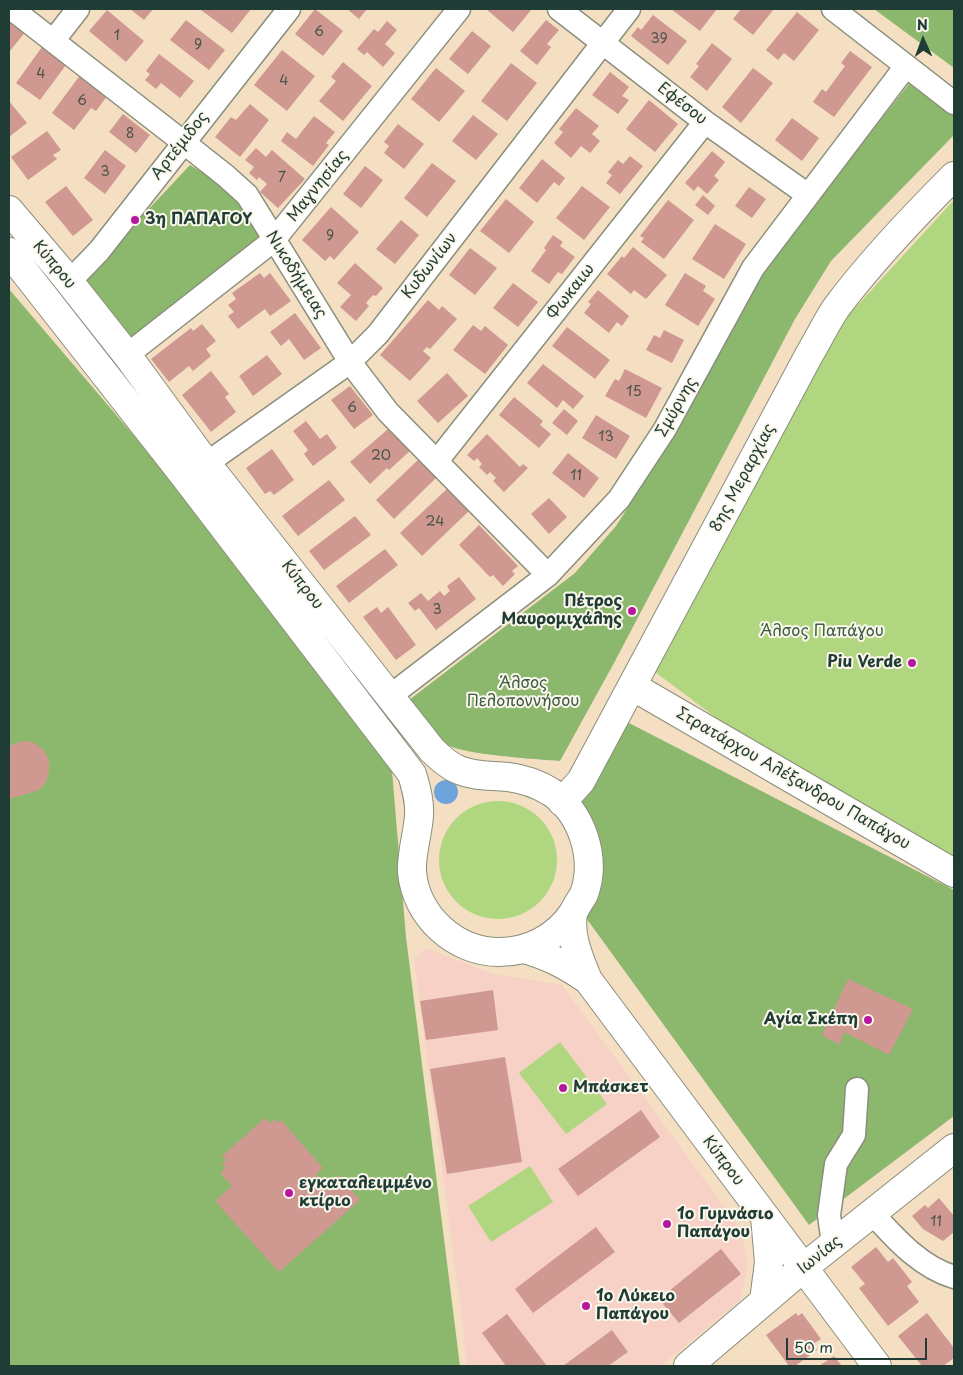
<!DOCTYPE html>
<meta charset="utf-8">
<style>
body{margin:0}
#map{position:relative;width:963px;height:1375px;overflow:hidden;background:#f4dfc3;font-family:"Playpen Sans",sans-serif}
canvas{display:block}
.frame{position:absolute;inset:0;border:10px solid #1f3d34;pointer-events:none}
.north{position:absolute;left:898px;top:15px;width:50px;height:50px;-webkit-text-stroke:4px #fbf7ec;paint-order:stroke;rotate:358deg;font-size:14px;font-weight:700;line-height:20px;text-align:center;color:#1f3d34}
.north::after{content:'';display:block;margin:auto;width:18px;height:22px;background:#1f3d34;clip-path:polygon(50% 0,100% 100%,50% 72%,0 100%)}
.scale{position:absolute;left:786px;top:1338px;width:141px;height:22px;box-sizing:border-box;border:2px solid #1f3d34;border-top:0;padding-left:6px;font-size:15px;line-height:18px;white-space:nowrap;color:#1f3d34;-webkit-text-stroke:4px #fbf7ec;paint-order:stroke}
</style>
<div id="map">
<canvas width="963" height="1375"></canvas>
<div class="frame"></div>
<div class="north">N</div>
<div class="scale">50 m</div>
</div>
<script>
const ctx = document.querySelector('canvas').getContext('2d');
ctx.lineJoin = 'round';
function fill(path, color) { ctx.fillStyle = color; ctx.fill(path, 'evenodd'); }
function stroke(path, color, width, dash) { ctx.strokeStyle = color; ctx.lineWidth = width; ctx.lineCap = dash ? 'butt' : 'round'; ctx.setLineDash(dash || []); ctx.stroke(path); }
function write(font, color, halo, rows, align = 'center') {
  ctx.font = font + ' "Playpen Sans",sans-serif'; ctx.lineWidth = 4; ctx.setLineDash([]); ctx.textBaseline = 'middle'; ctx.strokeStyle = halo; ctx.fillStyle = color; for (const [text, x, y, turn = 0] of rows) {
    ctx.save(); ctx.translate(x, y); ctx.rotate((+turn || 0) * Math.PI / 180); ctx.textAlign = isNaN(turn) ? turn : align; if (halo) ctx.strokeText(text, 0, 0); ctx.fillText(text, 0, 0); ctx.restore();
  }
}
const built = new Path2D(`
 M426 948 493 974 562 985 741 1230 748 1266 740 1300 661 1366H467L461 1310 414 960Z`);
const green = new Path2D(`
 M954 200V860L782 767 651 669 833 332Z
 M439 860a59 59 0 1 1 118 0a59 59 0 1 1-118 0Z
 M560 1042 607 1104 566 1134 519 1073Z
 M530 1166 553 1202 491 1242 468 1206Z`);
const forest = new Path2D(`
 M874 9H954V68Z
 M912 80 954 113V135L831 261 795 319 614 663 560 761C537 759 462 755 446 744 430 733 420 716 409 700L575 573 616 526 677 430 762 276 813 205Z
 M190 165 237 194 268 237 129 342 82 280Z
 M9 289 209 524 391 759 406 937 460 1366H9Z
 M629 723 954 890V1116L809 1225 581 911 593 861 581 799Z`);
const water = new Path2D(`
 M434 792a12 12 0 1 1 24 0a12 12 0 1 1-24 0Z`);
const building = new Path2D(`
 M130 9H153L144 20Z
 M202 9H251L232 33 201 10Z
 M315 9 343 31 323 56 295 34Z
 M347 9H367L359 19Z
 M486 9H532L513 32Z
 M671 9H717L700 31Z
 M741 9H774L753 35 733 19Z
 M107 10 144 41 126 62 89 31Z
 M797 12 819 30 794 61 784 53 778 60 766 50Z
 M9 15 27 30 9 52Z
 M653 15 687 41 668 65 631 36 638 27 641 30Z
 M186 20 225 50 209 70 170 40Z
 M546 20 559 30 547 44 551 47 537 65 520 51Z
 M387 21 397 30 385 44 395 53 383 67 367 52 364 55 357 49 374 29 378 32Z
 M472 31 491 46 468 74 449 59Z
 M712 43 732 59 707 91 690 77 699 66 696 64Z
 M42 47 66 65 40 100 16 83Z
 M282 50 315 76 287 111 254 85Z
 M850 51 872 67 834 117 813 102 822 89 826 92 845 66 841 63Z
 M159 54 194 81 180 98 161 83 156 89 145 80 150 74 146 71Z
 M343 62 372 86 343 121 319 101 336 81 331 77Z
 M511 63 537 83 507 121 481 101Z
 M436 68 465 91 439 122 411 99Z
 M753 68 773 83 741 123 722 107Z
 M610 72 629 87 622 96 629 100 618 114 592 95Z
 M81 74 108 95 96 111 91 108 74 130 52 113Z
 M649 100 678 124 655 152 626 129Z
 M9 101 27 123 9 137Z
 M250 104 269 120 240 157 215 137 231 117 236 120Z
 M576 108 599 126 592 134 600 141 590 153 581 146 571 158 554 143 563 132 559 129Z
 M123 114 150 135 136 153 109 132Z
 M473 115 498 134 476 160 452 141Z
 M314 116 335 132 326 143 329 145 313 166 281 141 287 132 296 139Z
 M792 118 819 138 802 161 775 140Z
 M398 124 424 144 404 169 384 153 389 146 384 142Z
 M47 131 61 150 53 155 57 159 28 180 11 157Z
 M256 148 266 157 272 150 305 179 278 208 260 192 267 184 259 177 257 180 249 173 254 167 245 160Z
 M105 150 126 166 105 194 84 178Z
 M712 151 725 162 714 176 719 180 707 194 698 186 694 191 685 183Z
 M630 156 643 166 620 194 606 183 612 175 608 172 618 160 623 164Z
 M542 159 565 178 559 186 554 182 537 203 519 188Z
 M432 163 456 181 427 217 404 198Z
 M365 166 383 180 361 208 343 194Z
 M66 186 93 220 73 236 45 202Z
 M582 186 610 207 584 240 556 218Z
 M749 187 766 199 752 218 735 206Z
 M703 195 715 206 708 215 695 205Z
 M506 199 534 222 509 253 480 231Z
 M668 200 694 220 664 259 641 242 644 238 640 236Z
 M331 207 359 232 334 260 330 256 325 261 302 240Z
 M401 220 419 235 395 264 376 249Z
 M715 224 746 244 724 279 692 259Z
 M553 235 563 242 560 246 575 257 562 274 558 272 549 284 531 271 546 250 544 248Z
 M633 247 667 275 646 299 634 290 631 294 607 274 622 256 624 258Z
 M470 248 497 268 475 295 449 275Z
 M355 263 383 288 376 296 373 295 366 303 369 306 356 321 340 307 351 295 337 283Z
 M260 273 264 278 270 273 291 301 270 316 265 309 238 329 228 316 234 312 228 305 236 299 232 293Z
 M685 273 706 286 703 291 715 299 698 326 665 305Z
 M513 283 538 302 518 327 493 308Z
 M598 290 629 316 622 326 617 322 609 333 584 313 591 304 588 302Z
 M428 300 439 310 442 306 457 319 430 349 427 347 423 351 431 358 410 381 380 355Z
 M295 313 321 348 304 360 289 339 281 346 270 332Z
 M202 324 216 341 206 349 211 356 193 371 189 366 169 382 151 359 191 328 193 331Z
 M473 325 481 331 485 326 508 345 485 374 453 350Z
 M567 327 610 360 595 379 552 346Z
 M664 330 684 340 672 363 646 350 654 335 660 338Z
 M267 355 282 374 253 396 239 376Z
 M543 364 584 396 573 409 563 400 557 408 527 383Z
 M625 369 662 388 646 418 605 396 615 379 619 381Z
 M211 371 229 394 225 397 236 412 211 432 182 395Z
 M447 373 468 396 438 423 417 401Z
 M350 386 373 415 354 429 331 400Z
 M514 397 543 421 540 425 551 434 539 448 499 415Z
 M564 409 578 421 567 435 552 423Z
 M596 415 630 436 616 459 582 438Z
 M306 421 320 439 327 434 337 448 313 466 304 454 308 450 293 431Z
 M388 429 393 435 396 433 411 450 389 470 387 468 370 484 350 462Z
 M487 434 520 467 523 464 528 468 504 492 493 481 496 478 490 472 487 475 479 467 482 464 477 458 474 461 467 455Z
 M272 449 294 480 274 495 270 491 265 494 246 468Z
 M568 453 599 478 584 498 552 473Z
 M419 459 437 477 394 519 376 500Z
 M329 480 345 500 298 536 282 516Z
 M448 488 469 511 422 556 400 533Z
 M549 498 567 517 549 534 531 514Z
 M355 516 371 535 324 570 309 551Z
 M479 525 518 566 512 571 515 574 503 586 493 575 490 577 459 545Z
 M385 549 398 565 349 603 336 586Z
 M459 577 476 599 436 630 419 608 415 611 408 603 421 593 428 601 440 591 444 596 450 591 447 586Z
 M377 607 381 613 388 607 416 645 396 660 363 617Z
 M23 741 33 742 44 750 49 760V772L46 782 39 790 9 799V746Z
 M848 979 913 1009 889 1055 844 1032 840 1045 822 1035Z
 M493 990 498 1030 426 1040 420 1001Z
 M505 1057 522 1162 447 1174 430 1069Z
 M641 1110 660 1137 578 1196 558 1169Z
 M265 1118 269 1123 274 1119 277 1123 281 1120 323 1168 316 1174 326 1185 338 1175 360 1200 279 1272 215 1201 232 1186 220 1173 226 1168 222 1164 226 1160 222 1156Z
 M939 1198 954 1216V1232L943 1241 923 1229 912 1216 925 1205 928 1208Z
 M596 1227 615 1252 533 1313 515 1289Z
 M876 1247 888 1262 893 1258 912 1282 907 1286 919 1302 888 1326 859 1288 865 1284 851 1267Z
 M721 1249 741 1274 679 1323 659 1299Z
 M796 1313 798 1316 802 1313 821 1339 813 1344 817 1350 795 1366H789L766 1335Z
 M927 1313 954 1348V1358L943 1366H922L898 1336Z
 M507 1314 547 1366H506L482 1333Z
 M612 1330 628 1352 608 1366H563Z
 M834 1356 842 1366H819Z`);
const street = new Path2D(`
 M12 9 183 142 226 176 247 195 350 362 388 412 548 575
 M559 9 705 122 808 195
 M833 9 954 103
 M53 41 78 9
 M69 282 99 251 289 9
 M127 355 274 240 459 9
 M437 461 705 122
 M193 473 350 362 378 334 629 9
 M390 696 548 575 619 499 665 429 753 268 906 66
 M872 1213C895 1238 920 1267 954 1277
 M833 1244 829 1215 836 1164 854 1135 857 1089`);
const secondary = new Path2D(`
 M9 210 60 270 127 355 206 463 432 750C440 758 449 766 459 770 476 777 491 775 508 777 524 779 538 784 551 792 582 813 597 858 584 894 581 900 575 907 573 914 569 936 580 960 588 980L877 1366
 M9 252 186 478 412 774C416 788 420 801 419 815 418 834 411 853 412 872 416 916 455 952 499 952 529 952 556 938 573 913
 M632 686 954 873
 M562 802 581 781 809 355C818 340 826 323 836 308 871 261 913 217 954 176
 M524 949C549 956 566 965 588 980
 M764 1301 769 1262 765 1217
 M688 1366 803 1268 954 1148`);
const markers = [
 [135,220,5,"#b5179e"],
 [632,611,5,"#b5179e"],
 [912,663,5,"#b5179e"],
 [868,1020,5,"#b5179e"],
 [563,1088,5,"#b5179e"],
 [289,1193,5,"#b5179e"],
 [667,1224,5,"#b5179e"],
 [586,1306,5,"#b5179e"]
];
const numberNames = [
 ["6",319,32],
 ["1",117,36],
 ["39",659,39],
 ["9",198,45],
 ["4",41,74],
 ["4",284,81],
 ["6",82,101],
 ["8",130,134],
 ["3",105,172],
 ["7",282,178],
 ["9",330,236],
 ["15",634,392],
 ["6",352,408],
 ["13",606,437],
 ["20",381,456],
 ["11",576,476],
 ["24",435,522],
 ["3",437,610],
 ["11",936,1222]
];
const streetNames = [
 ["Εφέσου",682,104,38],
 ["Αρτέμιδος",180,146,-52],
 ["Μαγνησίας",318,186,-51],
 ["Κύπρου",54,265,50],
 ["Κυδωνίων",430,266,-52],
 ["Νικοδήμειας",296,275,58],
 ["Φωκαιω",571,292,-52],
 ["Σμύρνης",677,407,-60],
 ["8ης Μεραρχίας",743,478,-62],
 ["Κύπρου",302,585,52],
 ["Στρατάρχου Αλέξανδρου Παπάγου",793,779,30],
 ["Κύπρου",723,1161,53],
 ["Ιωνίας",820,1255,-39]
];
const poiNames = [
 ["3η ΠΑΠΑΓΟΥ",145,220],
 ["Πέτρος",622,602,"right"],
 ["Μαυρομιχάλης",622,620,"right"],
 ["Piu Verde",902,663,"right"],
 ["Αγία Σκέπη",858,1020,"right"],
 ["Μπάσκετ",573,1088],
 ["εγκαταλειμμένο",299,1184],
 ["κτίριο",299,1202],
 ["1ο Γυμνάσιο",677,1215],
 ["Παπάγου",677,1233],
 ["1ο Λύκειο",596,1297],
 ["Παπάγου",596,1315]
];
const parkNames = [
 ["Άλσος Παπάγου",822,632],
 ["Άλσος",523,684],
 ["Πελοποννήσου",523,702]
];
fill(built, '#f7d1c6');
fill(green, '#b0d780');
fill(forest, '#8cb86e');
fill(water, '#6ea4dc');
fill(building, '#cf9891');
stroke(street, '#8a8e7c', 25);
stroke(secondary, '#8a8e7c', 30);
stroke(street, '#fff', 22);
stroke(secondary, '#fff', 28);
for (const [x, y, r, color] of markers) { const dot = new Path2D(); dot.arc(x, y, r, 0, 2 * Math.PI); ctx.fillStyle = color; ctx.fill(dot); stroke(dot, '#fbf7ec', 2); }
write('14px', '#4b544b', null, numberNames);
write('16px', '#1f3d34', '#fbf7ec', streetNames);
write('bold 16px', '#1f3d34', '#fbf7ec', poiNames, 'left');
write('16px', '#3c5c43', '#fbf7ec', parkNames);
</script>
